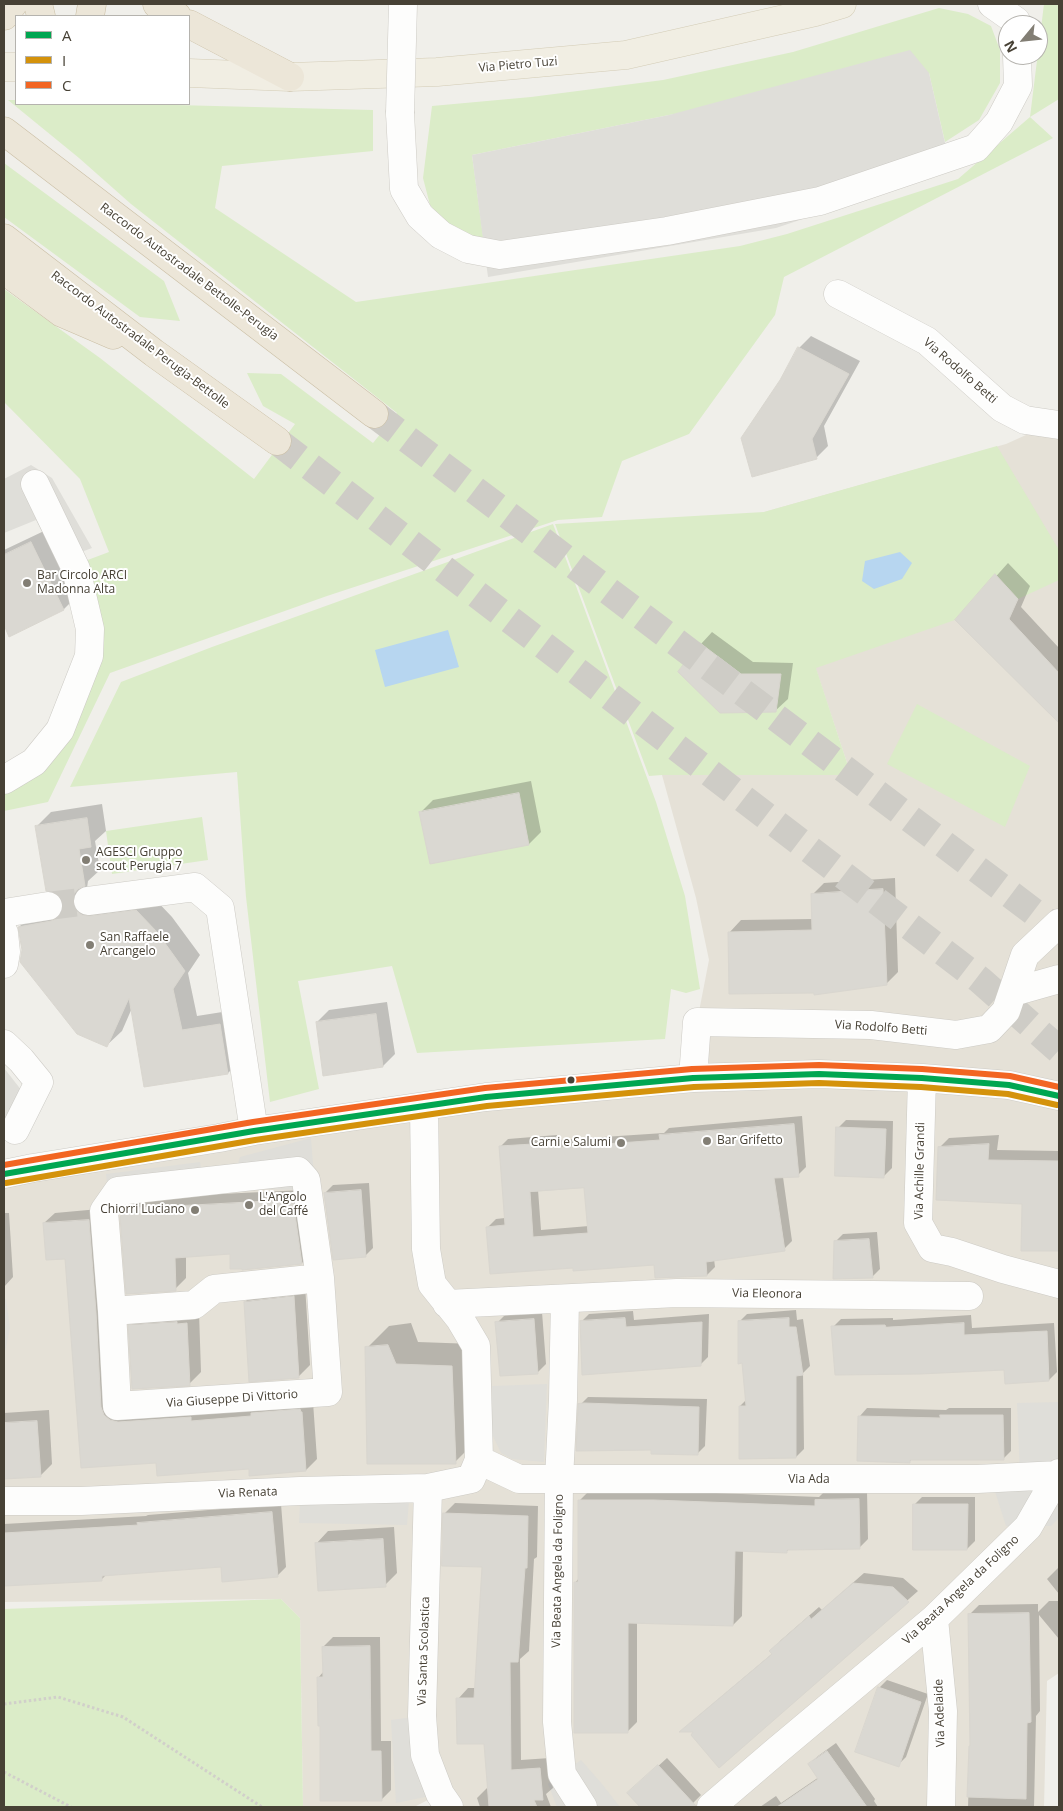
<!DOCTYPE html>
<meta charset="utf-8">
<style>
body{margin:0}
#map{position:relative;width:1063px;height:1811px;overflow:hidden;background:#f0efea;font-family:"Open Sans",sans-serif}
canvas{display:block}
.frame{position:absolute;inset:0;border:5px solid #474135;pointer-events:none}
.legend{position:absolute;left:15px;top:15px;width:175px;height:90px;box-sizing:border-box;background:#fff;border:1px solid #b5b3ae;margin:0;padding:6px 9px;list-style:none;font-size:15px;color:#474135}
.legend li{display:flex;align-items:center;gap:10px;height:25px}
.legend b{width:25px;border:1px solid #b5b3ae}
.north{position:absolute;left:998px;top:15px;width:50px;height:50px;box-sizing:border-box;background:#fff;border:1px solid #b5b3ae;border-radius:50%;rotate:242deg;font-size:14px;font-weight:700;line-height:20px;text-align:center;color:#474135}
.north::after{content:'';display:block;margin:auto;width:18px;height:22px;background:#827e74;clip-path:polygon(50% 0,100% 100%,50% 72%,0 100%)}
</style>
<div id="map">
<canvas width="1063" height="1811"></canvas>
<div class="frame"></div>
<ul class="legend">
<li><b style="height:6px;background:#00a651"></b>A</li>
<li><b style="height:6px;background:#d4920b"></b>I</li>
<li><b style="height:6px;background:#f26522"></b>C</li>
</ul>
<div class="north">N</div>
</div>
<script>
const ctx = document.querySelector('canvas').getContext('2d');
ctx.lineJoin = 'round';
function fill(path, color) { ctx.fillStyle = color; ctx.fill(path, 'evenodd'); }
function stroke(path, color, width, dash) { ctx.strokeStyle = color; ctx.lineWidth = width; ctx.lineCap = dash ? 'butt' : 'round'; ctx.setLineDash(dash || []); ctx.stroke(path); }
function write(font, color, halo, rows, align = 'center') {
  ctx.font = font + ' "Open Sans",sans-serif'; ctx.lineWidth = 4; ctx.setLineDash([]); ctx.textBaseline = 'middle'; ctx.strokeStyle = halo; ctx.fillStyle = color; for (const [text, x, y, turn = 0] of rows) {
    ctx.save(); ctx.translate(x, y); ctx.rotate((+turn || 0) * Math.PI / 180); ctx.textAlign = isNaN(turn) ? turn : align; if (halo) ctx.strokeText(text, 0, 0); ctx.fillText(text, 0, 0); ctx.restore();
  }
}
const residential = new Path2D(`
 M1025 420 1059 425V1673L1047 1681 1044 1807H449L440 1794 414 1807H303L300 1618 281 1599 4 1602V1171L692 1078 697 1022 709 960 696 898 662 775H851L764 512 1006 444 1026 435Z`);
const green = new Path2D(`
 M1044 4H1059V99L1030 117 1053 138 784 277 775 315 689 434 622 461 602 517 558 520 327 596 110 673 48 802 4 811V792L68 734 85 561 109 552 80 479 4 402V289L100 358 254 479 295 424 263 406 247 373 281 374 373 443 397 413 131 204 79 158 8 100H16V104H136L373 110V151L222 166 215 208 356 302 740 246 787 234 958 179 1030 117Z
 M939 8 968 14 991 26 1000 50V83L979 120 945 142 929 73 669 115 472 155 484 243 452 231 430 205 423 178 432 106 531 97 663 80 793 52Z
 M4 163 164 281 180 321 140 317 4 217Z
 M997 446 1059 550V580L1018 599 995 574 955 620 816 668 851 775H662L649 776 555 524 764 512Z
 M553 524 656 802 685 896 700 989 686 993 671 989 665 1039 417 1053 392 966 298 981 319 1089 270 1102 246 897 237 772 70 787 121 682 212 647Z
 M917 704 1030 766 1005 827 887 764Z
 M202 817 208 860 112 874 106 831Z
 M281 1599 300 1618 303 1807H4V1609Z`);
const parking = new Path2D(`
 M910 50 929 73 951 169 776 228 488 277 472 155 669 115Z
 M31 465 52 478 92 548 57 561 36 520 4 533V479Z
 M4 1068 22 1091 4 1124Z
 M311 1138 315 1190 238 1189 235 1174 240 1157Z
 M200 1162 204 1189 109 1201 106 1174Z
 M4 1299H6L10 1328 4 1357Z
 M547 1384 544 1462 512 1459 501 1453 492 1434V1386Z
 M1059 1402V1518L1051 1526H1006L991 1479 1020 1477 1017 1403Z
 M409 1501 407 1525 299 1523 300 1503Z
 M422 1716 440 1794 396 1803 391 1720Z
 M581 1760 602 1784 620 1807H557L548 1784Z`);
const water = new Path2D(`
 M900 552 912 563 902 579 874 589 862 581 865 561Z
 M448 630 459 667 385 687 375 650Z`);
const shadow = new Path2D(`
 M811 336 860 361 824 426 828 446 816 458 781 381 799 348Z
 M44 531 76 597 64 609 10 635 4 622V550Z
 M1008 563 1030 586 1021 607 1059 648V708L1052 714 957 620Z
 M712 632 753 662 793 663 788 699 775 711 701 644Z
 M531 781 541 832 529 844 421 812 433 800Z
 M102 804 106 831 95 841 100 870 88 881 87 888 152 896 172 917 200 955 188 973 197 1016 235 1010 243 1058 228 1073 132 1008 122 1031 106 1046 23 950 19 927 34 912 64 907 65 903 36 827 51 812Z
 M895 878 898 972 886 984 729 933 741 920 813 919 812 895 824 883Z
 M387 1002 395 1054 383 1066 324 1074 317 1022 329 1010Z
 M802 1116 806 1167 798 1175 783 1177 792 1241 784 1249 714 1259 715 1267 707 1275 656 1263 574 1266 488 1227 496 1219 505 1218 500 1147 508 1139 557 1135 558 1140 664 1133 669 1128ZM586 1186 589 1226 541 1230 538 1190Z
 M846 1120 893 1121 892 1168 884 1176 838 1128Z
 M999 1135 997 1150 1059 1151V1250H1023V1203L939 1148 949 1138Z
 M369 1183 373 1248 365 1256 325 1193 333 1185Z
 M304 1190 313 1252 302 1263 232 1253 186 1256V1278L175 1289 126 1210 137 1198Z
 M99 1209 112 1396 313 1402 317 1459 306 1470 157 1462 83 1467 66 1258 44 1223 55 1213Z
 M4 1213H9L13 1277 4 1287Z
 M877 1232 880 1269 872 1277 835 1242 843 1234Z
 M305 1285 310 1365 298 1377 245 1302 257 1290Z
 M796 1310 797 1320 803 1319 810 1366 803 1373 804 1449 796 1457 740 1406 746 1400 739 1322 747 1314Z
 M633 1311 634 1320 709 1314 708 1357 700 1365 581 1322 589 1314Z
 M199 1312 201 1372 189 1384 130 1326 142 1314Z
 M542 1312 546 1364 538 1372 497 1323 505 1315Z
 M971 1315 972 1328 1054 1323 1057 1372 1049 1380 833 1327 841 1319 893 1318V1320Z
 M411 1323 418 1342 474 1344 477 1440 455 1462 367 1348 389 1326Z
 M588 1397 707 1399 705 1446 697 1454 653 1448 580 1405Z
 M867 1408 946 1410 949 1408H1011V1451L1003 1459H912L909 1462 860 1416Z
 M49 1410 52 1464 40 1476 4 1478V1413Z
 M664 1491 819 1497 825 1491H867L868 1539 859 1548 789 1549 786 1552 743 1550 742 1616 733 1625 637 1622V1722L628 1731 575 1583 579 1578V1501L588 1492Z
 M922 1497H975V1541L967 1549 914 1505Z
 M455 1503 538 1506 537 1557 534 1559 529 1651 520 1659 521 1760 550 1758 553 1788 546 1794 551 1807H480L477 1798 488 1787 485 1742 458 1699 468 1688H476L484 1566 444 1514Z
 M281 1504 286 1567 277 1576 222 1566 106 1575 102 1579 4 1585V1524L146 1516 148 1515Z
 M394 1527 397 1573 385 1585 316 1544 328 1531Z
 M1059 1567V1594L1047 1579Z
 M864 1573 903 1578 918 1591 719 1766 690 1723 773 1653 780 1641 819 1607 822 1610Z
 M1049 1601H1059V1639L1039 1615 1040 1711 1036 1716 1034 1807H968L970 1746 972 1744 969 1615 979 1605 1038 1604V1612Z
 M333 1637H380L381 1741H391V1790L381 1800 321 1724 318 1678 324 1671 323 1647Z
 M887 1680 928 1694 906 1757 898 1765 879 1688Z
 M836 1743 875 1799 874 1801 878 1807H760L776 1796 781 1803 819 1777 810 1764 818 1756Z
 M667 1758 701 1795 689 1807H642L629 1793Z`);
const building = new Path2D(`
 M798 347 849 374 812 439 817 459 752 477 741 438 780 380Z
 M31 542 64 610 9 637 4 625V555Z
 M995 574 1018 599 1009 619 1059 673V723L955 620Z
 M700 643 741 674H781L776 712 720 713 678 672Z
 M519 793 529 845 430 864 419 812Z
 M87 818 91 847 79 849 85 886 78 889 73 895V904L75 910 82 915 90 916 136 910 157 932 185 971 173 989 182 1030 220 1024 228 1074 144 1087 129 998 107 1047 77 1034 20 962 22 950 18 927 51 921 58 918 63 911V903L60 896 54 892 46 891 35 826Z
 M883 889 887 985 814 995V993L729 994 728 932 812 930 811 894Z
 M376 1014 383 1067 323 1076 316 1022Z
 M794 1124 799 1177 774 1178 785 1251 706 1262 707 1276 655 1278 654 1265 573 1271V1268L490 1274 486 1227 505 1225 499 1146 550 1143V1148L660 1140 659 1135ZM584 1188 588 1233 533 1237 530 1192Z
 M836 1127 886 1129 884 1178 835 1176Z
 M989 1144 988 1160 1059 1161V1251H1021L1022 1204 936 1200 938 1147Z
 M361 1190 366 1257 333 1260 324 1193Z
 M293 1200 302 1264 242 1270V1269H230V1254L175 1258 176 1291 126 1294 120 1217 125 1209Z
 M89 1220 96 1312 101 1407 104 1415 110 1420 118 1422 191 1417V1421L251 1416V1413L300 1409 301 1412H302L306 1471 249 1476V1469L157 1476 156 1463 81 1468 65 1259 46 1260 43 1223Z
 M869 1239 873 1278 833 1279 834 1241Z
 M294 1296 299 1378 249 1382 244 1302Z
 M625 1318 626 1327 702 1322 701 1366 582 1375 580 1321Z
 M789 1318V1327H796L803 1375 796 1376V1458L739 1459V1406H746L742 1363 738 1364V1321Z
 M534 1319 538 1374 500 1376 495 1322Z
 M177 1322V1324L187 1323 190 1386 132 1389 128 1325Z
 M964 1323V1335L1047 1331 1049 1381 1005 1384 1004 1370 920 1374 835 1375 831 1326 885 1325 886 1327Z
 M388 1345 396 1364 452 1366 456 1464H367L365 1347Z
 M584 1403 699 1407 698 1455 651 1454V1450L576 1451 578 1404Z
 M940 1415H1003L1004 1460H910V1463L857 1461 858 1416 940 1418Z
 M37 1421 41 1477 4 1479V1423Z
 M859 1499 860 1549 787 1550V1553L735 1551 733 1626 628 1623V1733H574V1582H578V1500H654L815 1506V1500Z
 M913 1504H968L967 1550H913Z
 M272 1512 278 1577 222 1582 221 1567 102 1576V1581L4 1586V1533L138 1525 137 1523Z
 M443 1513 528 1516 527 1568H525L518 1662H510L511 1770 540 1768 543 1800H534L537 1807H489L484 1744H457L456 1698H474L482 1567 442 1566Z
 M383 1539 386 1587 318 1591 315 1543Z
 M853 1583 893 1587 909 1602 719 1768 691 1735 693 1732H679L772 1654 769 1651 809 1616 811 1619Z
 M1029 1613 1031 1722 1027 1723 1026 1799 967 1797 969 1746H970L968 1614Z
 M370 1646 371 1751H381L382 1801H320V1726H318L317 1677H323L322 1647Z
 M878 1687 921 1702 899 1767 855 1752Z
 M827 1751 867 1807H777L818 1779 808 1764Z
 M658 1765 696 1806V1807H640L627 1793Z`);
const minorTunnel = new Path2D(`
 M48 906 88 901`);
const highwayTunnel = new Path2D(`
 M374 414 1059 931
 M277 441 980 980 1059 1050`);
const path = new Path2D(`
 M4 1704 58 1697 123 1717 262 1807
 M4 1772 71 1807`);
const minor = new Path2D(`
 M992 4 1016 21
 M400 113 404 189 420 216 441 235 468 249 500 255 667 231 820 201 976 148 999 122 1018 86 1017 55
 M838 294 927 341 1002 408 1025 420 1059 425
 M4 780 34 762 60 730 89 656 90 629 76 569 35 484
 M88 901 195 887 220 908 254 1131
 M4 913 48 906
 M4 933 6 952 4 964
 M1013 992 1059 979
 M4 1044 21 1060 39 1082 15 1130
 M693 1078 697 1022 871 1025 956 1035 989 1029 1006 1011 1025 955 1059 923
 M922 1078 918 1223 932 1248 952 1252 1003 1269 1059 1284
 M424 1107 426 1249 432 1284 460 1319 476 1346 479 1460 519 1479H559L557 1722 562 1774 583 1807
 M298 1171 306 1180 320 1278 328 1392 117 1406 112 1311 104 1211 118 1191Z
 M4 1174 33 1168 219 1138 254 1131 486 1097 693 1078 819 1074 922 1078 1009 1085 1059 1096
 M565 1299 563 1400 559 1479H977L1059 1475
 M447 1304 677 1293 969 1296
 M112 1311 194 1305 214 1289 320 1278
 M428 1488 422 1716 425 1755 440 1794 449 1807
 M4 1501H81L300 1491 428 1488 471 1479 479 1460
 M934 1619 943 1711 941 1807
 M711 1807 774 1753 934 1619 1028 1527 1059 1473`);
const major = new Path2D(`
 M4 67H16
 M189 73 290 77 437 72 626 55 815 12 842 4`);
const highway = new Path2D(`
 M38 4 41 16
 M157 4 177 16
 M4 16 13 4
 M90 16 92 4
 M189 24 290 77
 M4 131 374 414
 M4 238 154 353 277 441
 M4 270 62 313 113 335`);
const minorBridge = new Path2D(`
 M400 113 403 4`);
const bus1 = new Path2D(`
 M4 1174 254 1131 486 1097 693 1078 819 1074 922 1078 1009 1085 1059 1096`);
const bus2 = new Path2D(`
 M6 1183 255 1140 487 1106 694 1087 819 1083 921 1087 1008 1094 1057 1105`);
const bus3 = new Path2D(`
 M4 1165 253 1122 485 1088 692 1069 819 1065 922 1069 1010 1076 1059 1087`);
const markers = [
 [27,583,5,"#827e74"],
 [86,860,5,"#827e74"],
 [90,945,5,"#827e74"],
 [571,1080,4.5,"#474135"],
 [707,1141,5,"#827e74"],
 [621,1143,5,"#827e74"],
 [249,1205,5,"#827e74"],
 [195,1210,5,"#827e74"]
];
const streetNames = [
 ["Via Pietro Tuzi",518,65,-5],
 ["Raccordo Autostradale Bettolle-Perugia",189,272,37],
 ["Raccordo Autostradale Perugia-Bettolle",140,340,37],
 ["Via Rodolfo Betti",960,371,41],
 ["Via Rodolfo Betti",881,1028,4],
 ["Via Achille Grandi",920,1171,-89],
 ["Via Eleonora",767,1294,1],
 ["Via Giuseppe Di Vittorio",232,1399,-4],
 ["Via Ada",809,1480],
 ["Via Renata",248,1493,-2],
 ["Via Beata Angela da Foligno",558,1571,-89],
 ["Via Beata Angela da Foligno",961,1590,-43],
 ["Via Santa Scolastica",424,1651,-88],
 ["Via Adelaide",940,1713,-92]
];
const poiNames = [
 ["Bar Circolo ARCI",37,576],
 ["Madonna Alta",37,590],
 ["AGESCI Gruppo",96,853],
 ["scout Perugia 7",96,867],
 ["San Raffaele",100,938],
 ["Arcangelo",100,952],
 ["Bar Grifetto",717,1141],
 ["Carni e Salumi",611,1143,"right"],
 ["L'Angolo",259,1198],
 ["del Caffé",259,1212],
 ["Chiorri Luciano",185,1210,"right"]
];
fill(residential, '#e5e1d7');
fill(green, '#dbecc8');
fill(parking, '#dfded9');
fill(water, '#b7d6f0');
fill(shadow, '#0003');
fill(building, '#dad8d2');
stroke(building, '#d9d6cf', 1);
stroke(minorTunnel, '#ceccc6', 28, [28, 14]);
stroke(highwayTunnel, '#ceccc6', 28, [28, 14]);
stroke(minor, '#cdcbc5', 29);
stroke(major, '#d3ccb6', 29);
stroke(highway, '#cabea4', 29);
stroke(path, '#d1cfca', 3, [2.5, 2.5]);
stroke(minor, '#fdfdfc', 28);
stroke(major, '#f1eee3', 28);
stroke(highway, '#ece6d8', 28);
stroke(minorBridge, '#cdcbc5', 29, []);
stroke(minorBridge, '#fdfdfc', 28);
stroke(bus1, '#00a651', 6);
stroke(bus2, '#d4920b', 6);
stroke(bus3, '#f26522', 6);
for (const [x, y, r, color] of markers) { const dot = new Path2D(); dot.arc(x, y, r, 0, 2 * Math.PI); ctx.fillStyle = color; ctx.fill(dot); stroke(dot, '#fff', 2); }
write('12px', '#474135', '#fff', streetNames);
write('12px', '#474135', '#fff', poiNames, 'left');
</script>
